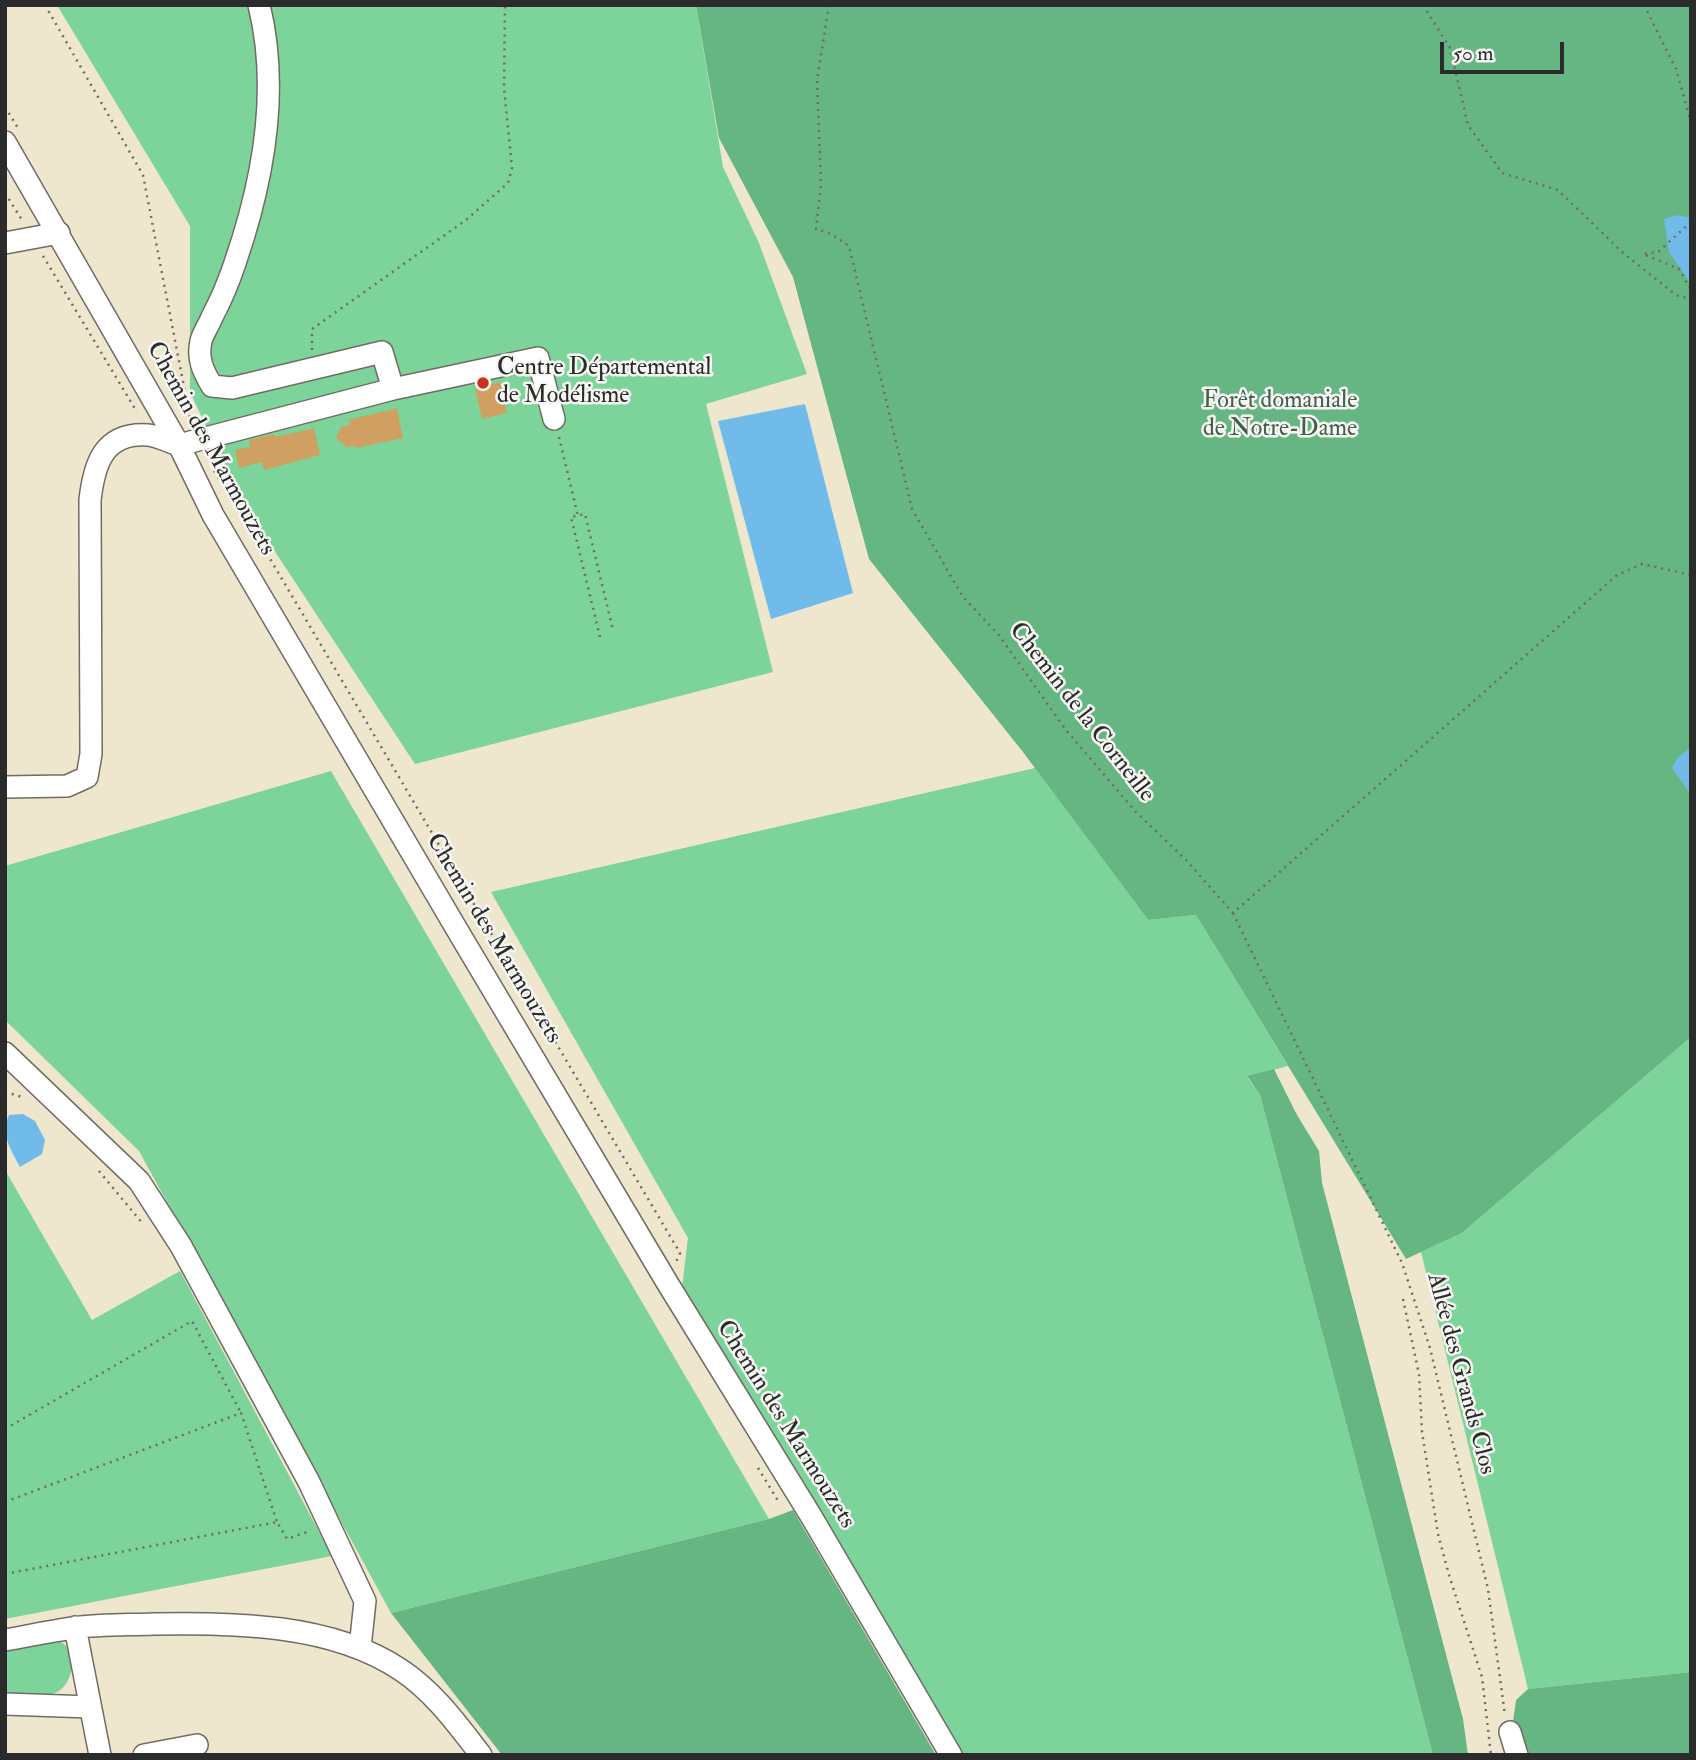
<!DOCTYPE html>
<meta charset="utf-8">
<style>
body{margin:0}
#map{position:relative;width:1696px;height:1760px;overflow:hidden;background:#efe6ce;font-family:"IM FELL Double Pica",serif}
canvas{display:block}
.frame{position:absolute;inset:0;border:7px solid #2b2b2b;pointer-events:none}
.scale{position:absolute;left:1440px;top:42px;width:124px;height:32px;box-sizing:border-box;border:4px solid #2b2b2b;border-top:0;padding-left:9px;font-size:21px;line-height:24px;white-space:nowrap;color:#2b2b2b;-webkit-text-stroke:5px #f6f6f2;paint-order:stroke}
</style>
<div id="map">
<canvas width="1696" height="1760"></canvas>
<div class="frame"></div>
<div class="scale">50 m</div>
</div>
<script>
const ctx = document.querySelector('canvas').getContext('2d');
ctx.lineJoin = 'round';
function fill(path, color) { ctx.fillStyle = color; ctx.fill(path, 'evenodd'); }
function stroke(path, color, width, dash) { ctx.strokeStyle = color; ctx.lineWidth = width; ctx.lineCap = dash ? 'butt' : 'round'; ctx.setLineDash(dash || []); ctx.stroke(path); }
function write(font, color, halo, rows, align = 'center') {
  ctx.font = font + ' "IM FELL Double Pica",serif'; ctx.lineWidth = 5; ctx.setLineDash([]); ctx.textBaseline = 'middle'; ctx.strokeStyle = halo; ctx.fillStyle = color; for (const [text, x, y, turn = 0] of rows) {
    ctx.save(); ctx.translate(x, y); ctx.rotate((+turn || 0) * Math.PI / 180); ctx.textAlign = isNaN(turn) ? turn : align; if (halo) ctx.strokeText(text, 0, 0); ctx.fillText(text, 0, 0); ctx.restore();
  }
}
const green = new Path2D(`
 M57 5H696L723 167 759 243 807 374 706 404 773 672 415 764 241 500 190 392V226Z
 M1035 768 1148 920 1196 915 1288 1066 1247 1077 1260 1095 1433 1755H961L682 1287 688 1238 491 892Z
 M331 771 769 1519 391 1613 139 1151 5 1020V866Z
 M1691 1037V1672L1528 1689 1421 1252 1462 1233Z
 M5 1170 92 1320 180 1271 332 1556 5 1619Z
 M56 1640C80 1646 75 1685 55 1693 41 1699 20 1694 5 1694V1650Z`);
const forest = new Path2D(`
 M696 5H1691V1037L1462 1233 1406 1259 1196 915 1148 920 1023 752 869 559 793 277 719 138Z
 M1274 1069 1297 1115 1319 1151 1322 1183 1463 1719 1468 1755H1433L1260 1095 1247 1076Z
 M793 1510 936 1755H502L391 1613 769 1519Z
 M1691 1672V1755H1524L1513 1722 1516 1700 1528 1689Z`);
const water = new Path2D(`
 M1677 215 1691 218V284L1669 252 1664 219Z
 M805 404 853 593 771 619 718 421Z
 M1691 748V795L1672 768 1678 757Z
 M23 1114 35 1121 45 1140 42 1154 20 1167C11 1150 0 1134 9 1115Z`);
const building = new Path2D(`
 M500 382 507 413 482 419 475 388Z
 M397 408 403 438 356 448 355 446 347 447 336 438 341 427 350 425 348 420Z
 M314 428 320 455 264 470 262 462 239 468 235 450 250 447 249 440 274 434 275 437Z`);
const path = new Path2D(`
 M45 5 143 175 191 423
 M829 5 817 80 821 184 816 229 831 234 849 246 912 509 963 597 998 634 1066 730 1135 811 1186 860 1233 913 1617 575 1642 564 1691 575
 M1423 5 1450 48 1468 125 1502 173 1558 190 1622 252 1676 295 1691 299
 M1644 5 1676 69 1691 122
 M5 107 18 128
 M5 193 22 220
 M1691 222 1658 252 1643 254 1679 269 1691 290
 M43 256 137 412
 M312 350V329L466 220 508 183 512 168 504 88 505 5
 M559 437 578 516
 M214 471 256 535 680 1253 676 1262
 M600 637 571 517 585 514 613 630
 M1233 913 1402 1263 1430 1348 1488 1589 1505 1715
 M5 1092 22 1097
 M99 1171 143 1224
 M1403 1299 1419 1374 1422 1432 1438 1534 1449 1575 1482 1677 1491 1755
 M5 1429 192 1321 241 1413
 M758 1468 780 1504
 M5 1502 241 1413 277 1522
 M5 1574 277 1522 287 1539 310 1531`);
const minor = new Path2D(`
 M259 5C280 90 263 182 235 263 229 281 221 300 212 317 209 325 203 333 201 341 197 359 203 371 212 386L232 388 382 352 393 389
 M5 142 179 445 213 515 459 933 668 1284 811 1516 951 1755
 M5 243 59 233
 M5 787 67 786 87 777 91 754 90 500C94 465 103 432 148 435 158 436 169 442 179 445L393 389 538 358 554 419
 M5 1053 139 1181 181 1246 309 1482 365 1601 360 1648
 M75 1627 100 1755
 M5 1640C28 1636 51 1631 73 1628 100 1624 127 1625 153 1624 234 1623 331 1623 401 1670 434 1692 457 1724 481 1755
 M5 1704 90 1707
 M1510 1732 1517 1755
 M144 1755 197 1745`);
const markers = [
 [483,383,7,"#c8321e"]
];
const poiNames = [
 ["Centre Départemental",497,369],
 ["de Modélisme",497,397]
];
const parkNames = [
 ["Forêt domaniale",1280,402],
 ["de Notre-Dame",1280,430]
];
const streetNames = [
 ["Chemin des Marmouzets",210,449,61],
 ["Chemin de la Corneille",1081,713,52],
 ["Chemin des Marmouzets",493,939,59],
 ["Allée des Grands Clos",1460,1374,75],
 ["Chemin des Marmouzets",785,1425,58]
];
fill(green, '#7cd49a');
fill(forest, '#65b682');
fill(water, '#71bbea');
fill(building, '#d0a062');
stroke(minor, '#706c64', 24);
stroke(path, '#706c64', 2.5, [2, 5]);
stroke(minor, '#fff', 21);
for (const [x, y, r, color] of markers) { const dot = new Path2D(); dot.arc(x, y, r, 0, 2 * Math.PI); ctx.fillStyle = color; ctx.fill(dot); stroke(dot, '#f6f6f2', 2.5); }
write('24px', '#2b2b2b', '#f6f6f2', poiNames, 'left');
write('24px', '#435e4c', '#f6f6f2', parkNames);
write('24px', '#2b2b2b', '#f6f6f2', streetNames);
</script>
